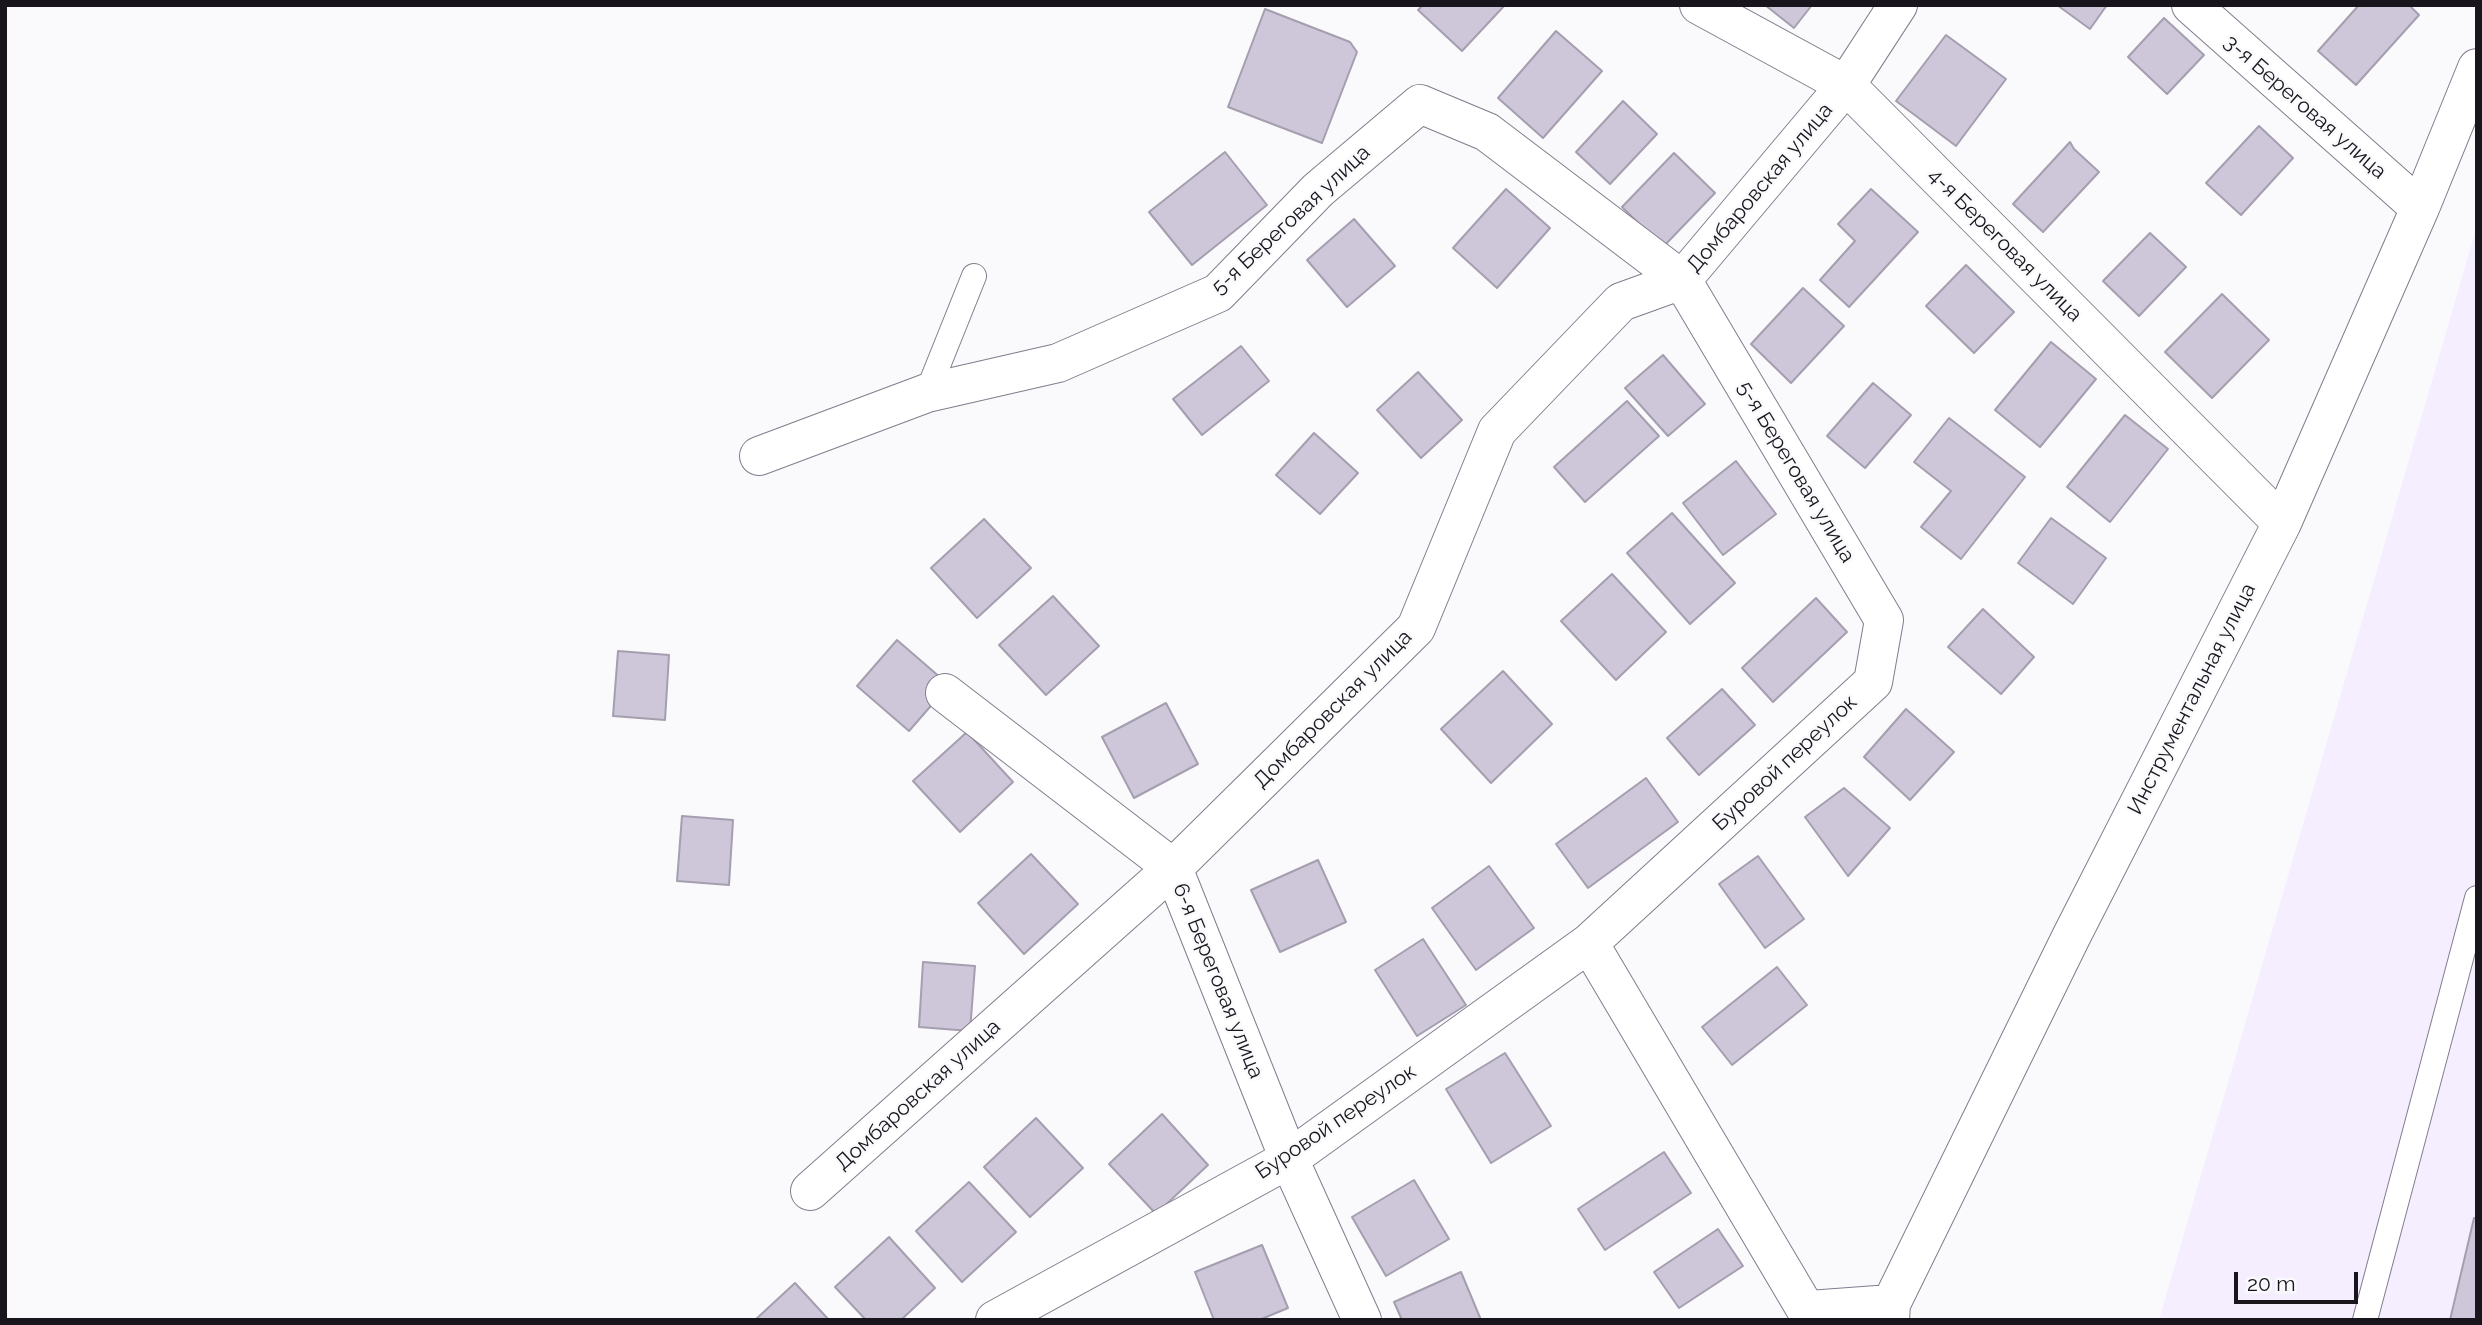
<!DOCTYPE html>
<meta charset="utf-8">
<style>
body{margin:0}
#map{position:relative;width:2482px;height:1325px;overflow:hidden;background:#faf9fc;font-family:Raleway,sans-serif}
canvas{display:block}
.frame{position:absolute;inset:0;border:7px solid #18161c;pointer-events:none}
.scale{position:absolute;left:2234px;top:1272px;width:124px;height:32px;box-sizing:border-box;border:4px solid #18161c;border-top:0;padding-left:9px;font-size:21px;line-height:24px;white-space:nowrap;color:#18161c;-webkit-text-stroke:5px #faf9fc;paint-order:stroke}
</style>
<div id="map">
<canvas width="2482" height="1325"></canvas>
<div class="frame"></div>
<div class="scale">20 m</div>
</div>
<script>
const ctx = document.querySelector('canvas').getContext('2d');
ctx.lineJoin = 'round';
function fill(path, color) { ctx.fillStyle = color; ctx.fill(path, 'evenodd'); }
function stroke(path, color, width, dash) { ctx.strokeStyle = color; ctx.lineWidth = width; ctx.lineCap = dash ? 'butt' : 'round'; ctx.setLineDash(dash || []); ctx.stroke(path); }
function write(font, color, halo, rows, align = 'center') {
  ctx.font = font + ' Raleway,sans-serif'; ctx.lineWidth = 5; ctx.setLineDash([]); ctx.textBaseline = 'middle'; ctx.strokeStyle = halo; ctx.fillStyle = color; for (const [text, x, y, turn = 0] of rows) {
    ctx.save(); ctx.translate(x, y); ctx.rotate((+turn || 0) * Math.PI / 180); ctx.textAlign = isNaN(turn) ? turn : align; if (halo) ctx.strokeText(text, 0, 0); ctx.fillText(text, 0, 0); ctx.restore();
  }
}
const built = new Path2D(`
 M2477 226V1320H2159Z`);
const building = new Path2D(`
 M1423 5H1505L1462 51 1418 10Z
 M1765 5H1812L1794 28Z
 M2057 5H2107L2090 29Z
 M2359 5H2409L2419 15 2356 85 2318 51Z
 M1265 9 1350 42 1357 52 1322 143 1228 107Z
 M2164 18 2204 55 2167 94 2128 57Z
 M1556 31 1602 71 1543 138 1498 98Z
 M1946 35 2006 79 1956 146 1896 101Z
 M1623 101 1657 134 1610 184 1576 152Z
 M2259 126 2293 158 2241 215 2206 183Z
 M2070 142 2074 149 2099 172 2043 232 2013 204Z
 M1225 152 1267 205 1192 265 1149 212Z
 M1674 153 1715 193 1663 247 1622 207Z
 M1506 189 1550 228 1497 288 1453 248Z
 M1871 189 1918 232 1849 307 1820 280 1855 241 1838 224Z
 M1354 219 1395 266 1347 307 1307 260Z
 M2150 233 2186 267 2139 316 2103 281Z
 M1966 265 2014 312 1974 353 1926 306Z
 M1803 288 1844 326 1791 383 1751 344Z
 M2222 294 2269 340 2212 398 2165 352Z
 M2051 342 2096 379 2040 447 1995 410Z
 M1241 346 1269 381 1202 435 1173 399Z
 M1663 355 1705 404 1668 436 1625 388Z
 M1418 372 1462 420 1421 458 1377 410Z
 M1873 383 1911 415 1865 468 1827 436Z
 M1627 401 1659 436 1585 502 1554 467Z
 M2125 415 2168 449 2110 522 2067 487Z
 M1949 418 2025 477 1961 559 1921 527 1951 491 1914 462Z
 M1314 433 1358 473 1320 514 1276 475Z
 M1736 461 1776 514 1723 555 1683 503Z
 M1672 513 1735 583 1690 624 1627 553Z
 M2051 518 2106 558 2073 604 2018 563Z
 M984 519 1031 568 977 618 931 568Z
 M1612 574 1666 632 1616 680 1561 621Z
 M1053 596 1099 646 1046 695 999 645Z
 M1816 598 1847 632 1773 702 1742 668Z
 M1983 609 2034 657 2001 694 1948 647Z
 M897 640 949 685 909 731 857 686Z
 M618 651 669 655 665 720 613 716Z
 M1503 671 1552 724 1491 783 1441 729Z
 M1722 689 1755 725 1699 775 1667 738Z
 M1166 703 1198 764 1134 798 1102 737Z
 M1906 709 1954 752 1910 800 1864 757Z
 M967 732 1013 782 960 832 913 781Z
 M1646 778 1678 822 1588 888 1556 844Z
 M1844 788 1890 828 1848 876 1805 817Z
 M682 816 733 820 729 885 677 881Z
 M1031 854 1078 904 1024 954 978 903Z
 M1758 856 1804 919 1765 948 1719 884Z
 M1318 860 1346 922 1280 952 1251 890Z
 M1489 866 1534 928 1476 970 1432 908Z
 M1423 939 1466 1005 1417 1036 1375 970Z
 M923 962 975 966 970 1031 919 1027Z
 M1777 967 1807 1005 1732 1065 1702 1027Z
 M1505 1053 1551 1126 1491 1163 1446 1089Z
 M1162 1114 1208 1165 1156 1214 1109 1164Z
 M1036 1118 1083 1168 1030 1217 984 1167Z
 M1664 1152 1691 1193 1605 1250 1578 1209Z
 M1414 1180 1449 1239 1386 1276 1352 1217Z
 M969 1182 1016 1232 962 1282 916 1231Z
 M2474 1218H2477V1320H2450Z
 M1718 1229 1743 1266 1679 1308 1654 1272Z
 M889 1237 935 1288 901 1320H866L835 1287Z
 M1262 1245 1288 1308 1259 1320H1214L1195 1272Z
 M1461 1272 1481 1320H1402L1394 1302Z
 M795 1283 829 1320H755Z`);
const lane = new Path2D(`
 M927 393 974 276
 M2365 1320 2477 898`);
const street = new Path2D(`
 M1699 5 1846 85 2282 523
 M2191 5 2420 208
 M759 456 927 393 1058 363 1218 293 1318 190 1420 104 1487 132 1682 280 1884 620 1873 682 1589 943 1289 1159 995 1320
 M945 693 1173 868 1289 1159 1362 1320
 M1589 943 1812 1320
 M810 1191 1173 868 1416 628 1497 431 1621 302 1682 280 1846 85 1898 5
 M1809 1310 1891 1304
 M1890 1320 1891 1304 2071 937 2282 523 2420 208 2477 68`);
const streetNames = [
 ["3-я Береговая улица",2305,107,41],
 ["Домбаровская улица",1760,188,-50],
 ["5-я Береговая улица",1291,220,-43],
 ["4-я Береговая улица",2005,245,45],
 ["5-я Береговая улица",1796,472,59],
 ["Инструментальная улица",2192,699,-63],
 ["Домбаровская улица",1333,709,-45],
 ["Буровой переулок",1785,763,-43],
 ["6-я Береговая улица",1218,981,68],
 ["Домбаровская улица",918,1095,-42],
 ["Буровой переулок",1336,1122,-34]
];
fill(built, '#f4eefe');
fill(building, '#cdc7d9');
stroke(building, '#a49eaf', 2);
stroke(lane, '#837c8d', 26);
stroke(street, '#837c8d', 40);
stroke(lane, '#fff', 24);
stroke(street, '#fff', 38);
write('21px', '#18161c', '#faf9fc', streetNames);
</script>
